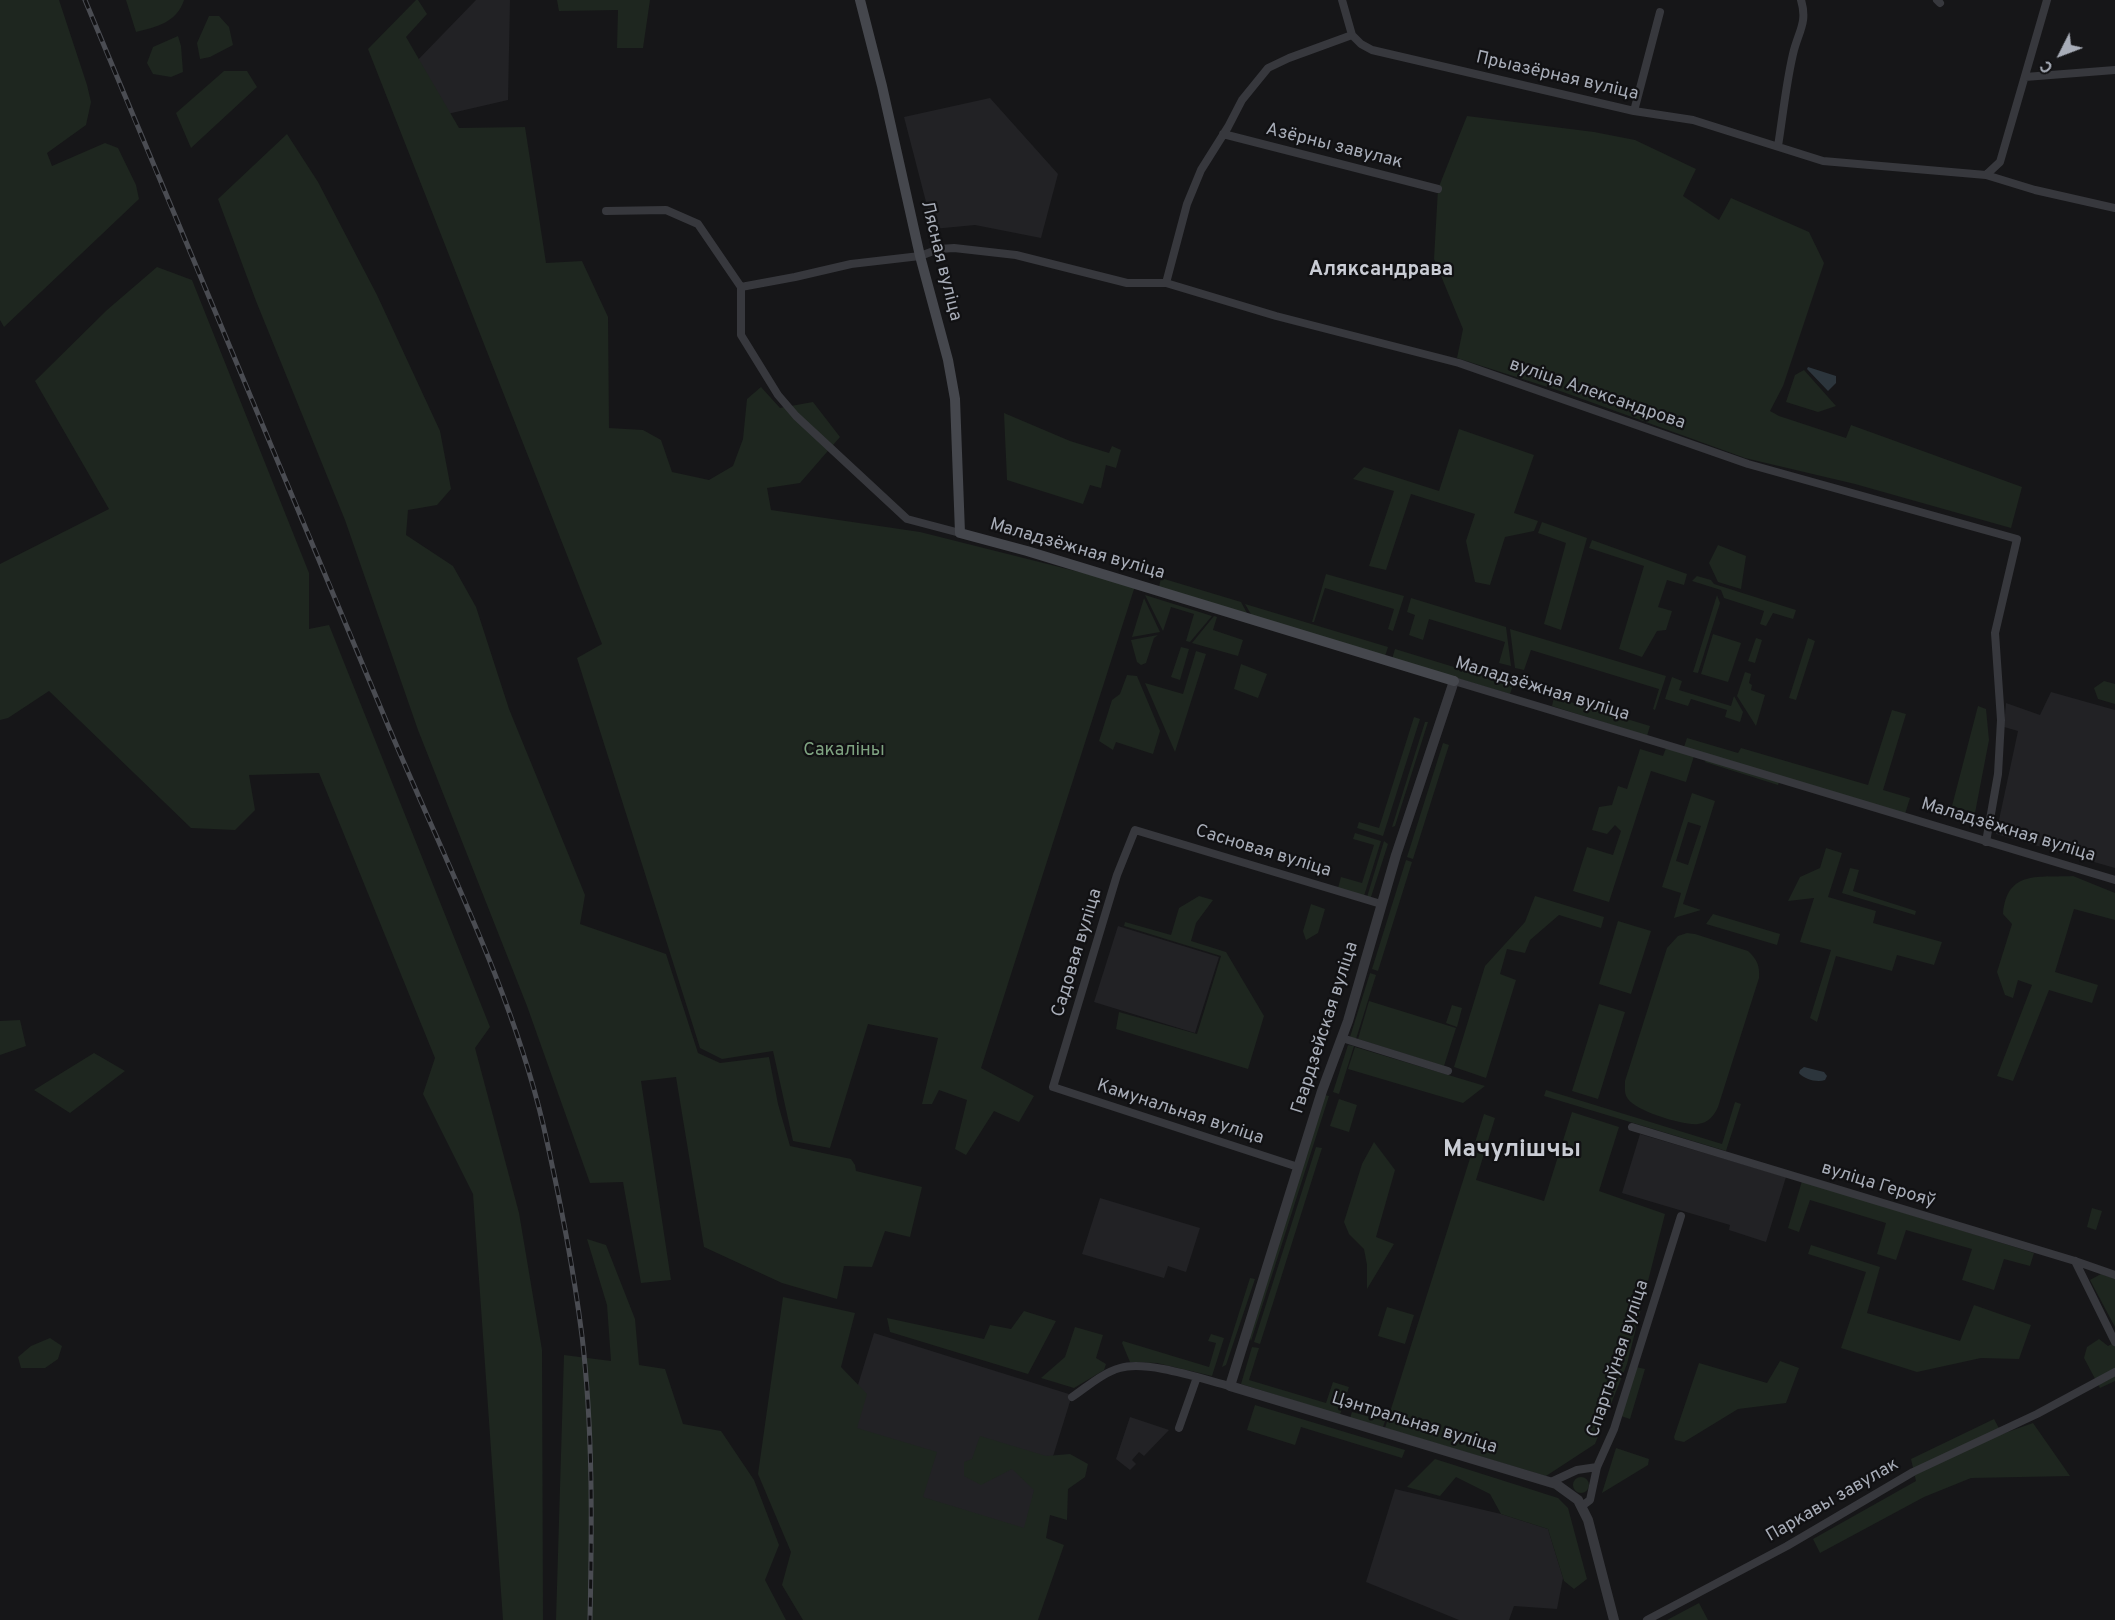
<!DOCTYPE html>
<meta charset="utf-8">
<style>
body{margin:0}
#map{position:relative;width:2115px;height:1620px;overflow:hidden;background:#161618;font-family:Overpass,sans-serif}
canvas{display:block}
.north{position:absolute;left:2031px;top:24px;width:60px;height:60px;-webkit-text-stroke:4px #111113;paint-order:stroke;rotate:228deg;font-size:16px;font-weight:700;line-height:24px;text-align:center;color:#a8adb8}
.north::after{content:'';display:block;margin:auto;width:21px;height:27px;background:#a8adb8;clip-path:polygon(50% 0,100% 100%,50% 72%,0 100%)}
</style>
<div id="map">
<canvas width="2115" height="1620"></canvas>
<div class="north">С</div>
</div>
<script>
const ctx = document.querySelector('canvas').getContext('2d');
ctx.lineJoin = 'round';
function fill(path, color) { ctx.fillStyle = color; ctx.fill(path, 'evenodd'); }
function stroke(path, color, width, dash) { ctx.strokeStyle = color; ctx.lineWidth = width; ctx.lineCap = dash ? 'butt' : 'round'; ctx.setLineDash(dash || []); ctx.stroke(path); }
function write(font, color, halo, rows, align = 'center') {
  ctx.font = font + ' Overpass,sans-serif'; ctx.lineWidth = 4.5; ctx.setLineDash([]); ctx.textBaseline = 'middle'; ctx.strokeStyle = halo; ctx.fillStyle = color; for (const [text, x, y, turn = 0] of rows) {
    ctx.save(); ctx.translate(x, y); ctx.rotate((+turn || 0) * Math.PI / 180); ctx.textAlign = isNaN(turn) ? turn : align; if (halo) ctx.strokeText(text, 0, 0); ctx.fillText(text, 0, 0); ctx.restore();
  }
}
const built = new Path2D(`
 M476 0H510L508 100 430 118 412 66Z
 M990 98 1058 174 1041 238 975 225 933 229 904 117Z
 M2051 692 2115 710V868L1996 834 2018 731 2004 727 2006 703 2040 715Z
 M1118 926 1219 957 1195 1033 1094 1002Z
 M1640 1134 1786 1177 1766 1242 1729 1230 1730 1225 1622 1193Z
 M1100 1198 1200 1228 1186 1272 1168 1266 1164 1278 1082 1254Z
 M874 1333 1072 1395 1025 1547 827 1485Z
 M1130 1417 1169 1430 1144 1456 1139 1452 1132 1460 1136 1464 1130 1470 1116 1459Z
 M1395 1489 1501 1514 1548 1529 1563 1578 1557 1609 1514 1606 1509 1620H1459L1366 1582Z`);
const green = new Path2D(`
 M0 0H59L87 85 91 102 86 125 47 153 52 166 105 143 118 148 136 185 139 199 4 327 0 320Z
 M126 0H184C177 22 157 27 136 32Z
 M416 0H418L427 14 406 37 459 128 525 127 546 263 582 261 608 317 609 428 643 430 661 440 672 472 709 480 733 466 743 439 747 399 761 387 780 408 813 402 840 437 800 483 767 488 771 510 920 532 1135 586 981 1068 1034 1096 1019 1122 994 1111 966 1155 955 1149 967 1100 939 1090 932 1104H922L938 1038 868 1024 830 1148 793 1141 773 1051 722 1059 700 1048 577 658 602 644 368 49Z
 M557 0H650L643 48H617L618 10 559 11Z
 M209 16H219L229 27 233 45 210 57 200 59 197 43Z
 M178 36 181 46 183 72 171 77 153 74 147 63 153 47Z
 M224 71H247L257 87 191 148 176 113Z
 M1467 116 1594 132 1635 140 1696 169 1683 196 1719 220 1731 198 1809 232 1824 263 1783 386 1770 411 1779 416 1846 438 1851 425 2022 487 2011 528 1855 484 1745 458 1563 392 1457 358 1463 329 1434 259 1438 189Z
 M287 134 318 182 377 295 440 431 451 489 437 505 408 510 406 535 453 566 476 607 509 709 585 895 580 924 666 954 698 1053 720 1063 769 1057 778 1104 790 1146 851 1159 855 1165 856 1171 922 1187 910 1237 885 1231 872 1267 844 1266 837 1299 782 1283 704 1247 676 1077 641 1081 671 1280 641 1283 623 1182 590 1183 527 1006 418 730 345 520 256 301 218 199Z
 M157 267 192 280 309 573V629L329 625 490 1027 475 1048 519 1213 542 1350 543 1620H503L473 1194 423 1094 435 1058 319 773 249 775 255 810 235 830 191 828 49 691 8 718 0 720V564L109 509 35 381 107 310Z
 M1804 370 1836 406 1818 412 1786 402 1795 375Z
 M1004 413 1070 441 1109 453 1112 446 1121 450 1116 468 1106 465 1101 488 1090 485 1083 504 1007 480Z
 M1459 429 1534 455 1514 513 1538 521 1534 531 1505 537 1490 585 1475 582 1466 541 1475 514 1411 494 1386 570 1369 566 1394 491 1353 479 1364 467 1439 491Z
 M1542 522 1587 538 1561 630 1544 624 1566 543 1538 533Z
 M1592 540 1687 574 1684 585 1667 580 1658 607 1672 611 1666 630 1657 631 1642 657 1619 649 1644 566 1589 548Z
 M1718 545 1746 556 1741 589 1718 582 1709 563Z
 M1326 574 1404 596 1393 631 1388 629 1394 609 1325 588 1314 622H1312Z
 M1697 576 1711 580 1714 584 1796 610 1793 619 1773 613 1766 626 1760 624 1764 611 1724 598 1721 590 1692 581Z
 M1161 578 1241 602 1248 615 1159 587Z
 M1145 595 1212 616 1190 642 1186 641 1194 614 1171 607 1163 631Z
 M1717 595 1720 603 1698 673 1693 672Z
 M1144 598 1160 632 1132 637Z
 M1411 598 1506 627 1511 666 1499 663 1505 642 1429 619 1423 640 1409 635 1415 615 1407 612Z
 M1245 604 1388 647 1385 656 1252 616Z
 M1214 616 1217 617 1213 630 1243 640 1238 656 1192 643Z
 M1510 629 1666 676 1655 710 1653 709 1659 689 1531 650 1524 670 1515 668Z
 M1713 634 1741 643 1728 682 1701 674Z
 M1158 635 1154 638 1146 663 1141 665 1137 662 1131 640Z
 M1756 638 1762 640 1755 663 1748 661Z
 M1808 638 1815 641 1796 700 1789 698Z
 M1181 647 1189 649 1180 680 1171 677Z
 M1395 649 1513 685 1510 694 1392 659Z
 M1196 651 1206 654 1175 752 1145 683 1183 694Z
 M1241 664 1267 674 1258 698 1234 689Z
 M1745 672 1751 674 1749 683 1752 685 1751 690 1765 695 1756 726 1737 696Z
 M1127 675 1137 676 1160 731 1153 754 1116 742 1113 750 1099 741 1112 700 1120 694Z
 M1672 677 1682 681 1679 690 1731 706 1734 696 1743 712 1740 722 1725 717 1727 710 1691 699 1688 706 1665 699Z
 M2104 681 2115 684V704L2098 699 2094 688Z
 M1554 697 1650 726 1647 736 1552 706Z
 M1978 706 1986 709 1989 740 1975 813 1952 806Z
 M1892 710 1906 714 1883 790 1910 798 1905 814 1684 747 1687 738 1738 753 1741 748 1868 785Z
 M1414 717 1420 719 1383 836 1357 828 1359 822 1379 828Z
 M1425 722H1428L1395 826 1392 827Z
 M1443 743 1449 745 1413 859 1407 857Z
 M1666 748 1694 756 1686 782 1651 771 1609 902 1573 891 1587 847 1613 855 1621 831 1615 825 1607 834 1592 830 1599 807 1612 805 1618 786 1627 789 1640 749 1663 756Z
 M1706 760 1779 782 1778 785 1705 762Z
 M1692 793 1715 801 1683 904 1701 910 1674 918 1681 893 1662 887ZM1688 822 1701 826 1688 865 1676 861Z
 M1355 833 1381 841 1364 896 1338 888 1341 877 1362 883 1374 845 1353 839Z
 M1384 841 1388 844 1371 897H1367Z
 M1826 848 1842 853 1828 897 1876 911 1873 923 1942 942 1934 965 1897 955 1892 971 1836 956 1817 1022 1810 1018 1831 950 1800 942 1814 898 1788 901 1800 877 1820 868Z
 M1406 860 1412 862 1378 971 1372 969Z
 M1850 868 1859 870 1853 891 1916 911 1915 915 1842 893Z
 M2073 876 2115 893V920L2074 909 2055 972 2098 985 2092 1003 2049 990 2013 1081 1997 1076 2032 985 2018 980 2013 998 2005 995 1997 972 2012 924 2003 914C2007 869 2039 878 2073 876Z
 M1199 896 1213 900 1196 923 1191 941 1226 952 1264 1016 1248 1069 1116 1029 1119 1012 1197 1034 1221 956 1124 926 1125 922 1171 935 1179 908Z
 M1535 896 1604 917 1601 928 1559 915 1530 940 1525 953 1507 949 1500 974 1516 980 1486 1078 1454 1067 1485 966 1525 922Z
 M1311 904 1325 909 1318 933 1306 940 1303 931Z
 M1713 914 1780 934 1777 945 1706 924Z
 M1618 921 1651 931 1631 994 1599 984Z
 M1687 933 1695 934 1748 951C1757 959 1760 966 1759 978L1718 1107C1714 1116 1708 1123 1698 1124 1684 1126 1636 1111 1628 1099 1624 1094 1625 1088 1625 1081L1667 948 1678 936Z
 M1370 973 1376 975 1356 1039 1350 1037Z
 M1369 1001 1456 1028 1444 1066 1358 1039Z
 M1599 1004 1625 1012 1598 1099 1572 1091Z
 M1452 1005 1462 1008 1457 1027 1446 1023Z
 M20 1020 26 1046 0 1055V1021Z
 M1348 1045 1354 1046 1339 1094 1333 1092Z
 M1355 1047 1485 1086 1463 1103 1348 1069Z
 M94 1053 125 1071 70 1113 34 1090Z
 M1546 1090 1722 1144 1735 1102 1741 1104 1726 1151 1544 1096Z
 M1324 1095 1329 1096 1251 1341 1249 1336Z
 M1339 1099 1357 1105 1349 1132 1330 1126Z
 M1572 1112 1619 1127 1599 1191 1665 1214 1627 1364 1595 1444 1546 1476 1385 1428 1484 1114 1495 1118 1476 1180 1544 1201Z
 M1374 1142 1395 1170 1376 1237 1394 1244 1367 1289V1265L1364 1249 1349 1234 1344 1222 1362 1164Z
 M1316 1147 1322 1148 1260 1344 1254 1342Z
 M1802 1181 2034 1253 2030 1266 2004 1259 1994 1290 1962 1280 1972 1249 1906 1230 1896 1260 1877 1254 1886 1223 1810 1200 1799 1232 1788 1228Z
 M2092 1208 2102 1211 2096 1230 2087 1227Z
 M587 1239 606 1245 635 1319 639 1365 665 1369 683 1424 721 1431 754 1480 779 1545 765 1580 786 1620H556L564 1355 611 1361 607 1305Z
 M1811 1245 1880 1267 1867 1313 1960 1341 1974 1305 2031 1325 2019 1359 1981 1358 1917 1372 1841 1348 1866 1272 1808 1254Z
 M2101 1274 2115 1279V1327L2090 1280Z
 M1250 1278 1255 1279 1226 1365 1222 1367Z
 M783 1297 855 1313 841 1367 867 1394 857 1428 937 1452 923 1497 1024 1528 1034 1490 1012 1469 981 1485 964 1476V1462L972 1459 980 1436 1046 1456 1070 1454 1088 1464 1085 1477 1068 1489 1067 1520 1050 1515 1046 1538 1064 1545 1038 1620H803L782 1585 791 1552 758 1474Z
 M1387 1307 1414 1315 1405 1344 1378 1336Z
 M1024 1311 1056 1321 1028 1374 890 1332 887 1318 984 1339 990 1325 1011 1329Z
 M1075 1327 1103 1335 1096 1358 1106 1364 1104 1370 1074 1388 1041 1378 1065 1357Z
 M1211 1334 1224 1338 1212 1376 1157 1363 1130 1362 1122 1343 1123 1341 1209 1367 1216 1343 1208 1341Z
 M50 1338 62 1346 58 1359 45 1368H21L18 1357 31 1346Z
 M2099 1339 2108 1346 2115 1342V1381L2100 1388 2084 1358 2087 1347Z
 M1252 1347 1259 1348 1249 1380 1326 1403 1333 1382 1349 1387 1340 1415 1241 1384Z
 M1780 1361 1799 1368 1786 1403 1738 1409 1684 1442 1675 1440 1674 1437 1699 1363 1767 1383Z
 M1636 1367 1645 1369 1630 1419 1621 1416Z
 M1255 1405 1405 1450 1402 1458 1301 1427 1295 1445 1247 1430Z
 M1352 1412 1385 1421 1383 1427 1350 1418Z
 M1994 1419 2002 1434 2033 1423 2070 1476 1971 1478 1924 1497 1820 1553 1813 1539 1916 1481 1911 1459Z
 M1616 1448 1649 1459 1648 1465 1602 1493Z
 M1435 1459 1558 1498 1568 1508 1587 1579 1574 1589 1564 1581 1548 1529 1501 1514 1490 1494 1456 1477 1440 1496 1407 1487Z
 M1573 1485a8 8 0 1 1 16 0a8 8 0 1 1-16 0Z
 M1699 1603 1708 1620H1667Z`);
const water = new Path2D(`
 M1808 367 1836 376V383L1828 391 1807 369Z
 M1804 1067 1824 1072 1827 1076 1825 1080C1817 1083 1804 1079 1799 1073L1800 1070Z`);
const minor = new Path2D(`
 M1342 0 1352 35
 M1937 0 1940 3
 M1352 35 1361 44 1372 50 1634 111 1693 120 1823 161 1986 175 2000 162 2047 0
 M2025 77 2115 70
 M1634 111 1660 12
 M1223 134 1438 189
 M1778 146C1783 115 1786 84 1793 54 1798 32 1808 23 1801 0
 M1986 175 2035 190 2115 208
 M606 211 666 210 698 224 741 287V335L778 395 796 416 907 519 960 533
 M1166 283 1187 204 1201 170 1228 127 1242 100 1268 68 1289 58 1352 35
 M741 287 795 277 851 264 920 256 939 249 954 248 1016 255 1127 283H1166L1276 316 1459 363 1748 464 2017 539 1995 633 2001 720 1998 774 1986 842
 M1454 681 2115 880
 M1342 1038 1448 1071
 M1632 1127 2075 1261 2115 1275
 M1298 1167 1053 1087 1117 875 1135 830 1381 904
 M2075 1261 2115 1342
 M1072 1397C1087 1387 1102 1373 1120 1368 1147 1360 1202 1379 1230 1386
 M1179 1428 1197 1377
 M1551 1482 1577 1470 1597 1467
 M1582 1506 1590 1500 1597 1467 1614 1429 1681 1216
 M1647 1620 1787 1546 1913 1472 2037 1414 2115 1372`);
const tertiary = new Path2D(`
 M1454 681 1396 855 1348 1021 1322 1091 1230 1386 1556 1484 1578 1500 1588 1520 1614 1620`);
const secondary = new Path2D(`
 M860 0 882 86 920 256 948 360 955 399 960 533 1027 551 1454 681`);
const rail = new Path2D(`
 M85 0C185 241 287 482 387 723 442 855 510 985 543 1124 559 1194 573 1265 582 1336 593 1430 592 1525 590 1620`);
const streetNames = [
 ["Прыазёрная вуліца",1557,77,13],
 ["Азёрны завулак",1334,147,14],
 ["Лясная вуліца",940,261,76],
 ["вуліца Александрова",1597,395,19],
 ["Маладзёжная вуліца",1077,550,16],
 ["Маладзёжная вуліца",1542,690,17],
 ["Маладзёжная вуліца",2008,831,17],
 ["Сасновая вуліца",1263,852,17],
 ["Садовая вуліца",1078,953,-73],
 ["Гвардзейская вуліца",1326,1028,-72],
 ["Камунальная вуліца",1180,1113,18],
 ["вуліца Герояў",1878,1186,17],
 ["Спартыўная вуліца",1619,1359,-72],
 ["Цэнтральная вуліца",1414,1424,17],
 ["Паркавы завулак",1833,1501,-30]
];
const parkNames = [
 ["Сакаліны",844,751]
];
const neighbourhoodNames = [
 ["Аляксандрава",1381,271]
];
const districtNames = [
 ["Мачулішчы",1512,1151]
];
fill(built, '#222225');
fill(green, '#1e261f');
fill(water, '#2c353c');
stroke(minor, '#37383d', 8);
stroke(tertiary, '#37383d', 10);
stroke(secondary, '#45474d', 10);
stroke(rail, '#4a4c52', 5);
stroke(rail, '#111113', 3, [9]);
write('18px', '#a8adb8', '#111113', streetNames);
write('18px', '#7fa381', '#111113', parkNames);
write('bold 20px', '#c9ccd4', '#111113', neighbourhoodNames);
write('bold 24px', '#c9ccd4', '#111113', districtNames);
</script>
